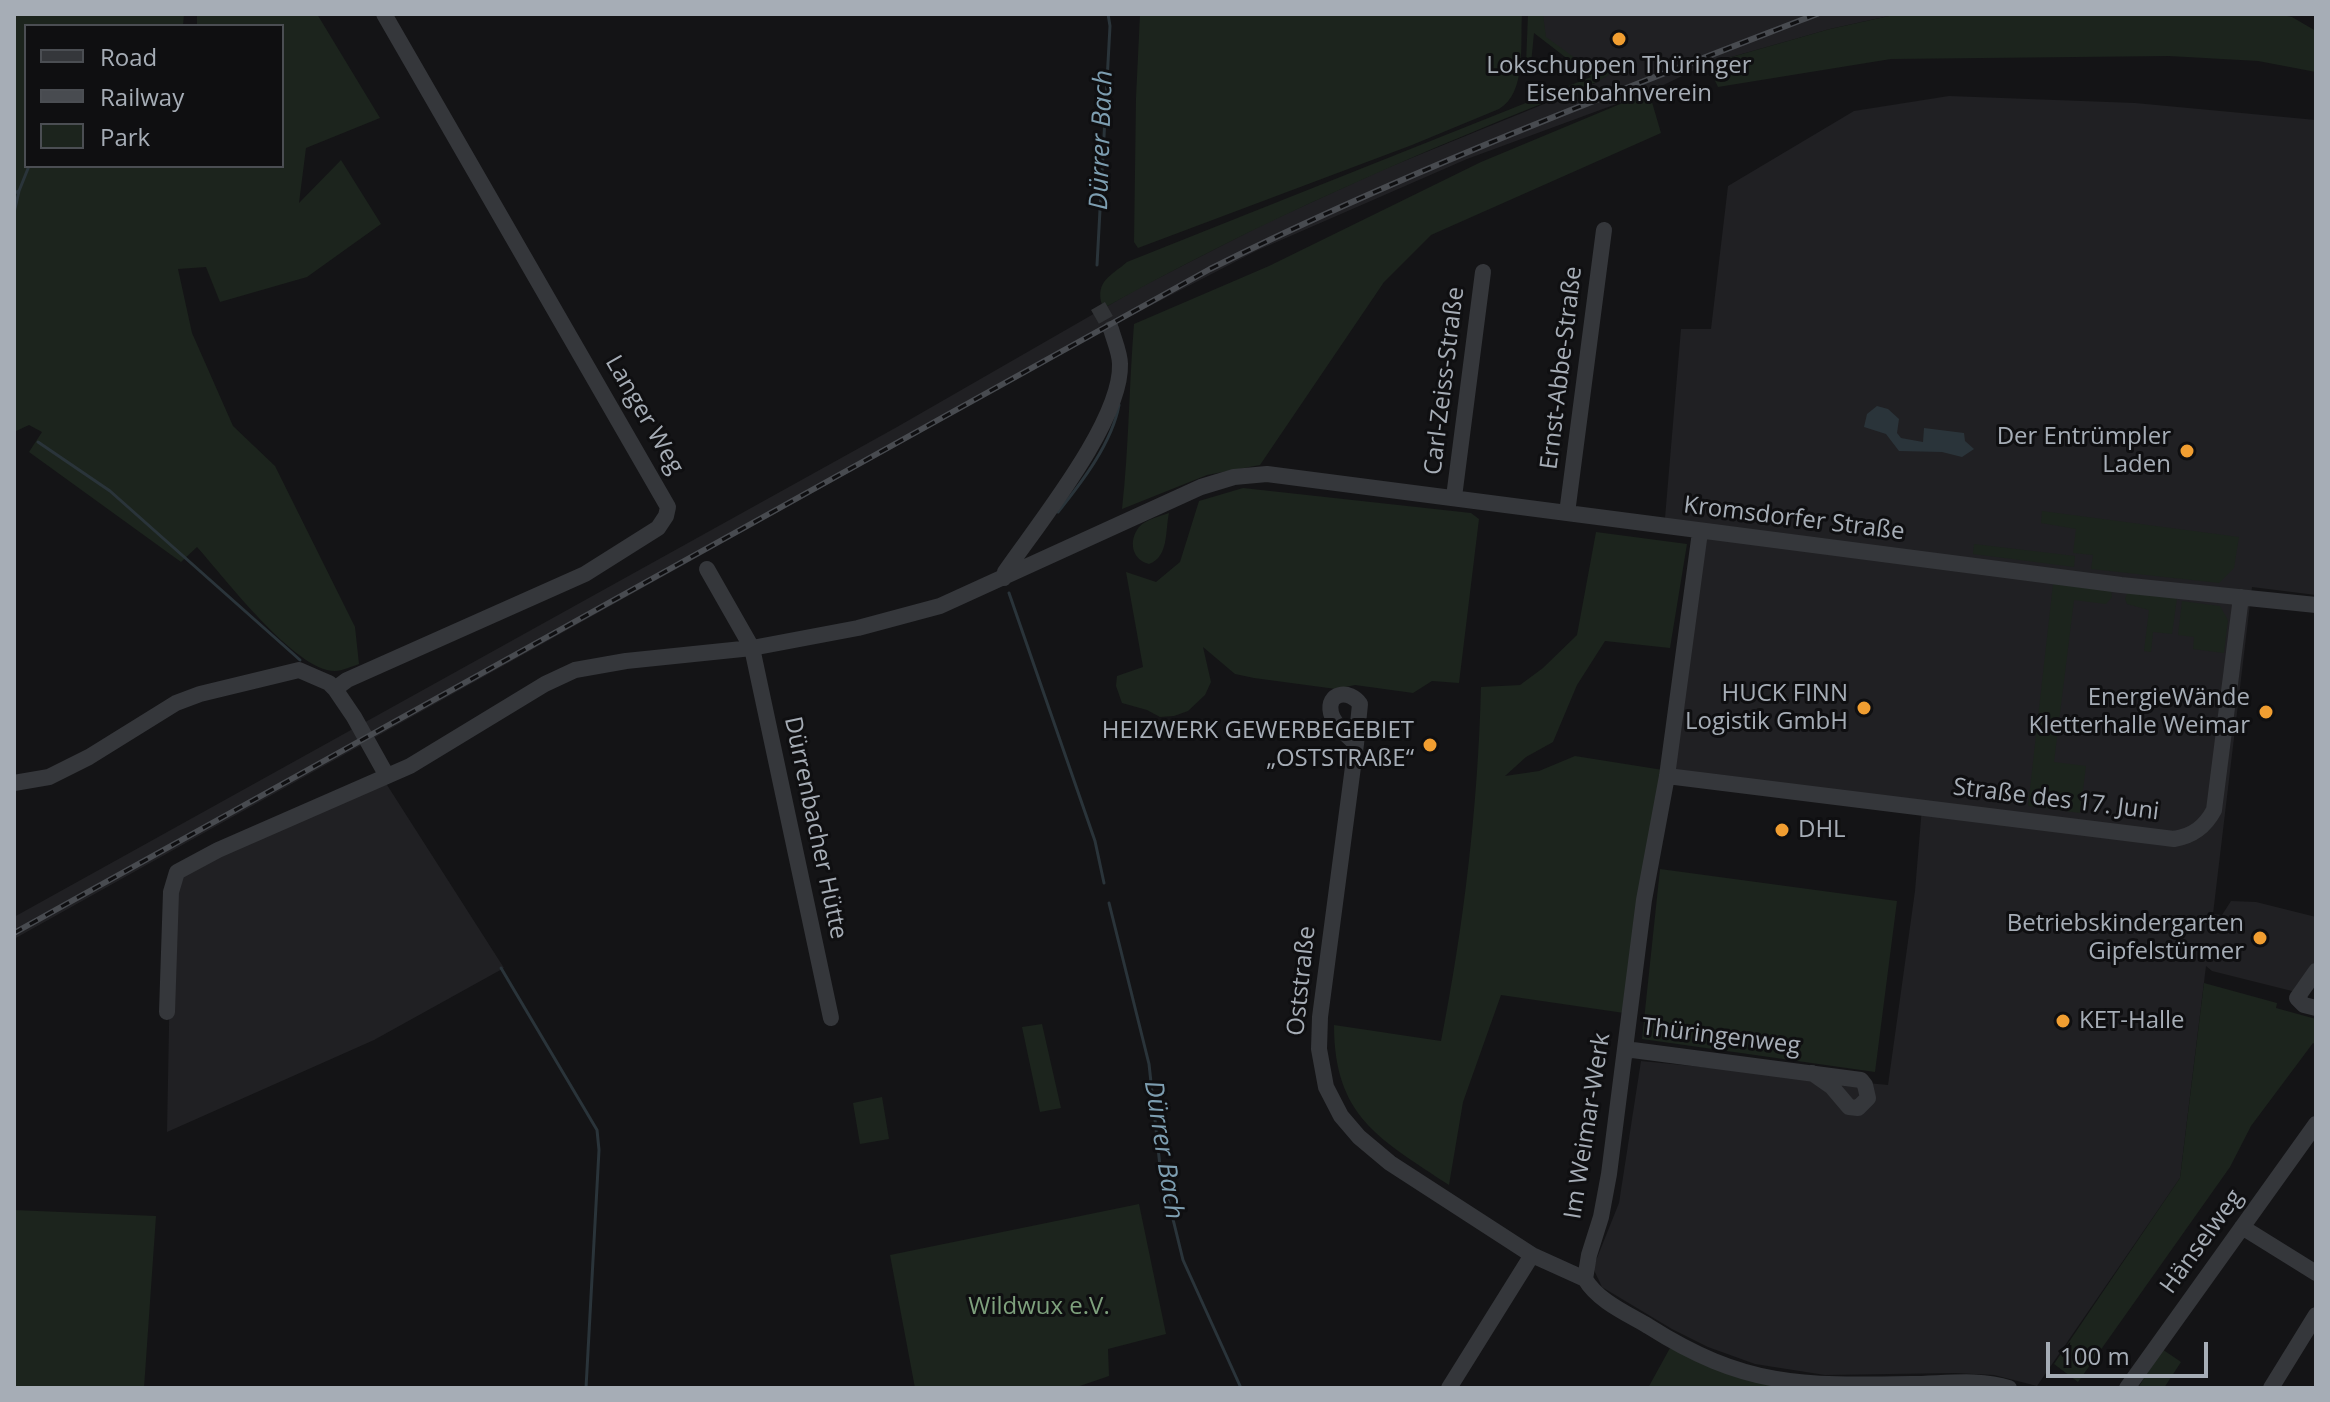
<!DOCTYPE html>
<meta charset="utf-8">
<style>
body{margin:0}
#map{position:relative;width:2330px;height:1402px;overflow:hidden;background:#141416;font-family:"Open Sans",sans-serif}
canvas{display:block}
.frame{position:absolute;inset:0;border:16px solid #a6adb6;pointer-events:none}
.legend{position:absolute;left:24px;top:24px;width:260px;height:144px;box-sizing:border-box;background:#0f0f11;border:2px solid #4b4e53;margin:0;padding:10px 14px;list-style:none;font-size:24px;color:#a6adb6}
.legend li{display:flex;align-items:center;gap:16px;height:40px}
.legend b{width:40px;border:2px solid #4b4e53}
.scale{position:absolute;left:2046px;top:1342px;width:162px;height:36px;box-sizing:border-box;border:4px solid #a6adb6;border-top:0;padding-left:10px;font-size:24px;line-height:28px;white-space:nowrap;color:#a6adb6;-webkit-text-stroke:6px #0f0f11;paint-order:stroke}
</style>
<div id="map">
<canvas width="2330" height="1402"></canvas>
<div class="frame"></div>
<ul class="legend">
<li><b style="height:10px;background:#35373b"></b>Road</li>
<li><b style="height:10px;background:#484b50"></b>Railway</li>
<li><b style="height:22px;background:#1c241d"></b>Park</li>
</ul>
<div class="scale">100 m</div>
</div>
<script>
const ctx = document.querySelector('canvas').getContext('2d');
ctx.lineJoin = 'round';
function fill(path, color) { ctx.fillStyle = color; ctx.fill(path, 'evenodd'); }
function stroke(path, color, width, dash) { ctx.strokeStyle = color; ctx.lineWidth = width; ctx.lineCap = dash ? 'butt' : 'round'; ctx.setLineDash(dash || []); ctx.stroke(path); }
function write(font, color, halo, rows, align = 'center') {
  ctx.font = font + ' "Open Sans",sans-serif'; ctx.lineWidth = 6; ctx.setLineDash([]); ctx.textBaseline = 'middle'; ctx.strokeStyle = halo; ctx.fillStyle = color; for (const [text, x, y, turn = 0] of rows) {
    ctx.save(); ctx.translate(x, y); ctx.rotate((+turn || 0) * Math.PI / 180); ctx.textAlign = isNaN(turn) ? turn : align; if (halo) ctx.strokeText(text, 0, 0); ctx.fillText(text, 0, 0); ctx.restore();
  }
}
const built = new Path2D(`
 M1534 14H1898L1830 29 1707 64 1649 92 1467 159 1256 251 1115 324 14 939V917L897 427 1137 289 1264 224 1382 170 1598 82 1534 32Z
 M1949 96 2135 103 2316 120V595L2252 587 2213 914 2222 915 2231 901 2256 902 2316 917V964L2296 992 2212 971 2206 966 2180 1178 2037 1386 1994 1375 1955 1373 1825 1375 1755 1364 1708 1347 1672 1329 1602 1287 1593 1268 1619 1203 1641 1061 1888 1085 1915 891 1922 807 1667 776 1700 532 1665 518 1681 329H1711L1728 186 1854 111Z
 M380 774 504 968 374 1040 167 1132 172 868Z`);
const green = new Path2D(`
 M14 14H184L183 26H26V166H282V26H197V14H317L380 118 306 148 299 203 341 160 381 224 307 277 220 302 206 267 178 269 192 333 233 426 275 466 355 627 359 664C353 666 342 671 335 671 295 671 224 577 197 547L181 562 29 452 42 432 29 425 14 432Z
 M1140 14H1522C1520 43 1527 93 1499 109L1412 145 1138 248 1134 242 1136 98Z
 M1528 14H1543L1546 37 1575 58 1619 68 1599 81C1426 149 1256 222 1095 313V309L1102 305C1095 281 1111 276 1127 262L1591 77 1534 33 1531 64H1526Z
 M1898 14H2277L2292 17 2316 31V72L2258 61 2169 56 1891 59 1718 87 1707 64 1830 29Z
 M1649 92 1661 133 1431 235 1384 282 1260 465 1207 475 1122 509C1129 447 1129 385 1134 324L1269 266 1481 162Z
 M1243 488 1471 513 1479 519 1459 683 1432 681 1413 693 1355 685 1336 689 1254 678 1235 674 1203 647 1211 682 1205 695 1188 711 1174 716 1160 717 1147 710 1122 703 1116 686 1117 676 1143 667 1126 572 1156 582 1180 562 1199 501Z
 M2042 511 2239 537 2234 568 2219 583 2091 569 2093 555 2073 553 2076 529 2041 523Z
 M1169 513C1165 531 1169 557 1149 564 1132 560 1128 541 1139 527 1145 520 1160 516 1169 513Z
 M1596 532 1687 544 1670 648 1605 641 1577 685 1553 742 1526 757 1505 776 1539 771 1575 756 1663 770 1624 1013 1501 995 1463 1102 1449 1185C1380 1139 1334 1117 1334 1025L1441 1041C1464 925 1478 805 1481 687L1520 685 1543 668 1577 635Z
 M1974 544 2075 556 2074 567 1973 554Z
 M2053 584 2111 591 2112 597 2106 604 2074 600 2054 762 2086 766 2080 813 2028 806Z
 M2128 592 2177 598 2172 634 2153 632 2151 652 2144 651 2149 610 2127 604 2125 599Z
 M2182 601 2220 606 2228 620 2224 653 2193 649 2194 637 2178 635Z
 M1660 869 1897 901 1875 1072 1642 1039Z
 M2204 983 2277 1003 2276 1008 2316 1019V1045L2313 1043 2251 1126 2230 1167 2078 1382 2054 1364 2180 1178Z
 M1042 1024 1061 1108 1040 1112 1022 1027Z
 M882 1097 889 1139 860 1144 853 1103Z
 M1139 1204 1166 1334 1108 1349 1109 1376 1074 1388H915L890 1255Z
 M14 1210 156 1216 144 1388H14Z
 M1670 1348 1718 1370 1785 1388H1648Z
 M2162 1349 2181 1362 2164 1388H2138Z`);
const water = new Path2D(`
 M1877 406 1888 409 1899 419 1897 433 1901 438 1923 442 1924 428 1964 433 1965 441 1974 449 1962 457 1942 452 1899 451 1886 434 1864 427 1867 414Z`);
const stream = new Path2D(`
 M19 191 29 166
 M14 193 19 191 14 213
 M1097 265 1110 26 1108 14
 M38 442 110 491 300 660
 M1058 512C1082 482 1112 443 1119 405
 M1009 593 1095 841 1104 883
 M1109 903 1149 1064 1160 1166 1183 1260 1241 1388
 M501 968 597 1130 599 1150 586 1388`);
const minorTunnel = new Path2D(`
 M1098 306 1111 329`);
const minor = new Path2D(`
 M1454 497 1483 272
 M1567 513 1604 230
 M1700 532 1667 776 1644 900 1609 1174 1601 1217 1589 1255 1585 1279C1598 1301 1626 1313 1648 1326 1744 1387 1801 1386 1911 1384 1942 1384 1979 1378 2009 1388
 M707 569 752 648 831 1018
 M1004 578 1005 572C1038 524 1122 421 1120 364 1120 353 1114 340 1111 329
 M335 689 347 680 585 574 658 528 666 516 668 507 384 14
 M1356 744C1348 736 1334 725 1331 713 1326 692 1350 689 1360 704L1356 744 1320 1017 1319 1049 1326 1087 1341 1116 1359 1137 1390 1163 1532 1255 1585 1279
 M1667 776 2174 839C2193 836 2205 827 2214 810L2241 597
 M14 783 49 777 89 757 176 703 200 694 299 670 329 683 335 689 354 717 387 776
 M2316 971 2297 998 2304 1005 2316 1008
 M167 1012 171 892 177 872 218 850 410 766 545 684 575 670 626 661 752 648 858 628 940 606 1201 487 1234 477 1267 474 2121 585 2316 605
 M1625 1049 1861 1080 1865 1085 1868 1098 1858 1108 1849 1107 1832 1087 1812 1073
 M2242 1227 2316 1273
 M1449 1388 1532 1255
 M2127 1388 2316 1124
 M2271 1388 2316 1315`);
const rail = new Path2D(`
 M14 933 1210 269C1406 171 1613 93 1817 14`);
const markers = [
 [1619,39,8,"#f19e31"],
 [2187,451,8,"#f19e31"],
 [1864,708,8,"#f19e31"],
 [2266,712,8,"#f19e31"],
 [1430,745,8,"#f19e31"],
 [1782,830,8,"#f19e31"],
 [2260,938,8,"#f19e31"],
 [2063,1021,8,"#f19e31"]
];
const poiNames = [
 ["Lokschuppen Thüringer",1619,66,"center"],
 ["Eisenbahnverein",1619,94,"center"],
 ["Der Entrümpler",2171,437],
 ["Laden",2171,465],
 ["HUCK FINN",1848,694],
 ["Logistik GmbH",1848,722],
 ["EnergieWände",2250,698],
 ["Kletterhalle Weimar",2250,726],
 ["HEIZWERK GEWERBEGEBIET",1414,731],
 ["„OSTSTRAßE“",1414,759],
 ["DHL",1798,830,"left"],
 ["Betriebskindergarten",2244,924],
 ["Gipfelstürmer",2244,952],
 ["KET-Halle",2079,1021,"left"]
];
const streetNames = [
 ["Ernst-Abbe-Straße",1562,368,-83],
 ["Carl-Zeiss-Straße",1445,381,-83],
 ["Langer Weg",644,415,60],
 ["Kromsdorfer Straße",1794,519,7],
 ["Straße des 17. Juni",2056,800,7],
 ["Dürrenbacher Hütte",815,828,78],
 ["Oststraße",1302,981,-84],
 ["Thüringenweg",1721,1037,7],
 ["Im Weimar-Werk",1588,1126,-81],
 ["Hänselweg",2202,1242,-54]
];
const parkNames = [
 ["Wildwux e.V.",1039,1307]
];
const waterNames = [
 ["Dürrer Bach",1102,140,-88],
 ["Dürrer Bach",1163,1150,81]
];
fill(built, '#202023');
fill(green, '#1c241d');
fill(water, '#2a343a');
stroke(stream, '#2a343a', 3);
stroke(minorTunnel, '#313336', 16, [16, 8]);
stroke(minor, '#35373b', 16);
stroke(rail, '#484b50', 6);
stroke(rail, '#0f0f11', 3, [9]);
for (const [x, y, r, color] of markers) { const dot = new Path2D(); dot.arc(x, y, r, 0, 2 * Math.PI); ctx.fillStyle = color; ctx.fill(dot); stroke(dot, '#0f0f11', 3); }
write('24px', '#a6adb6', '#0f0f11', poiNames, 'right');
write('24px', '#a6adb6', '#0f0f11', streetNames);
write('24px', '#7ea17d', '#0f0f11', parkNames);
write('italic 26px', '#7d9eb1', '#0f0f11', waterNames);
</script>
